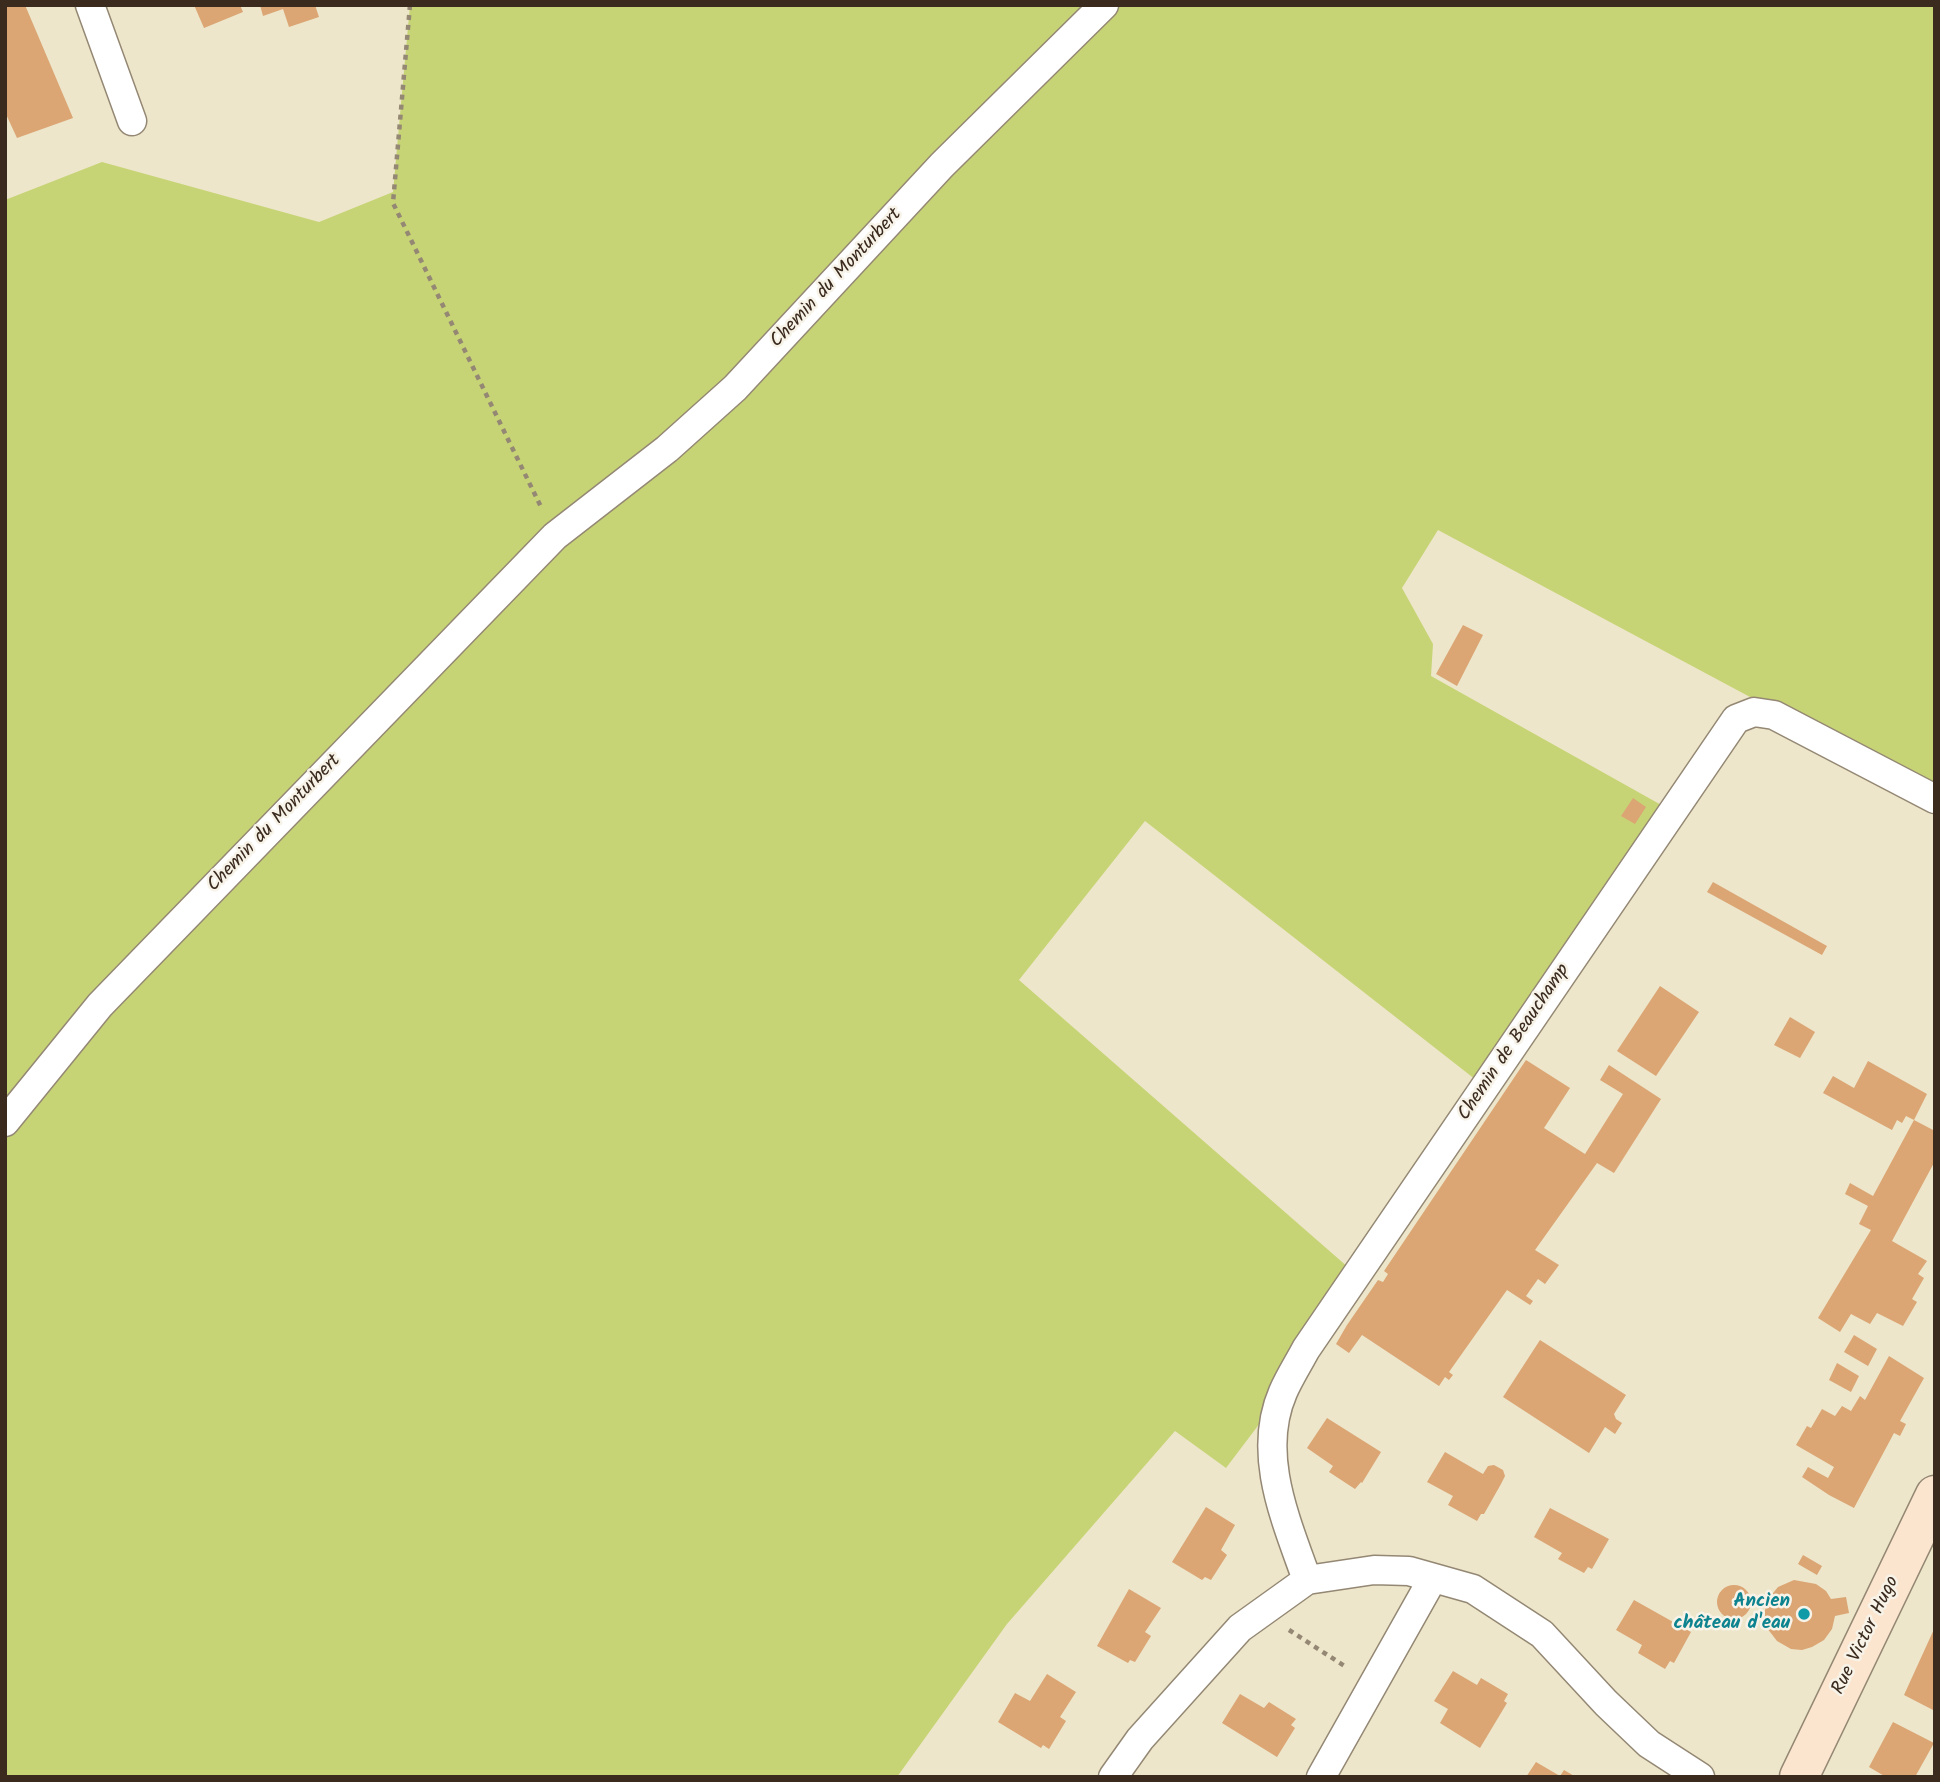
<!DOCTYPE html>
<meta charset="utf-8">
<style>
body{margin:0}
#map{position:relative;width:1940px;height:1782px;overflow:hidden;background:#ede6ca;font-family:Kalam,sans-serif}
canvas{display:block}
.frame{position:absolute;inset:0;border:7px solid #3b2a1e;pointer-events:none}
</style>
<div id="map">
<canvas width="1940" height="1782"></canvas>
<div class="frame"></div>
</div>
<script>
const ctx = document.querySelector('canvas').getContext('2d');
ctx.lineJoin = 'round';
function fill(path, color) { ctx.fillStyle = color; ctx.fill(path, 'evenodd'); }
function stroke(path, color, width, dash) { ctx.strokeStyle = color; ctx.lineWidth = width; ctx.lineCap = dash ? 'butt' : 'round'; ctx.setLineDash(dash || []); ctx.stroke(path); }
function write(font, color, halo, rows, align = 'center') {
  ctx.font = font + ' Kalam,sans-serif'; ctx.lineWidth = 5; ctx.setLineDash([]); ctx.textBaseline = 'middle'; ctx.strokeStyle = halo; ctx.fillStyle = color; for (const [text, x, y, turn = 0] of rows) {
    ctx.save(); ctx.translate(x, y); ctx.rotate((+turn || 0) * Math.PI / 180); ctx.textAlign = isNaN(turn) ? turn : align; if (halo) ctx.strokeText(text, 0, 0); ctx.fillText(text, 0, 0); ctx.restore();
  }
}
const green = new Path2D(`
 M410 5H1935V796L1438 530 1402 588 1433 644 1431 676 1672 811 1485 1087 1145 821 1019 980 1357 1275 1282 1394 1226 1468 1175 1431 1007 1624 897 1777H5V200L102 162 319 222 393 192Z`);
const building = new Path2D(`
 M5 5H25L73 118 17 138 5 112Z
 M194 5H240L243 12 204 28Z
 M260 5H315L319 17 289 27 283 9 263 16Z
 M1463 625 1483 635 1457 686 1436 674Z
 M1633 798 1646 807 1635 824 1621 816Z
 M1713 882 1827 946 1822 955 1707 892Z
 M1660 986 1699 1012 1656 1076 1617 1051Z
 M1790 1017 1815 1032 1800 1058 1774 1045Z
 M1526 1060 1570 1088 1544 1128 1585 1154 1623 1094 1600 1080 1609 1065 1661 1099 1614 1173 1597 1163 1535 1250 1559 1265 1545 1284 1538 1279 1526 1296 1533 1301 1530 1305 1507 1290 1449 1372 1453 1375 1449 1380 1445 1377 1439 1386 1362 1335 1349 1353 1336 1344 1347 1325 1378 1280 1383 1282 1388 1274 1384 1271Z
 M1868 1061 1927 1094 1914 1120 1935 1131V1161L1892 1241 1927 1261 1918 1274 1924 1278 1912 1299 1917 1302 1903 1326 1877 1313 1870 1324 1851 1314 1840 1332 1818 1318 1871 1230 1859 1224 1868 1206 1845 1194 1850 1183 1873 1196 1914 1120 1906 1116 1902 1123 1897 1120 1892 1130 1823 1093 1833 1076 1854 1088Z
 M1854 1335 1877 1349 1868 1366 1844 1352Z
 M1540 1340 1626 1395 1614 1414 1616 1419 1622 1423 1615 1434 1605 1427 1589 1453 1503 1397Z
 M1889 1356 1924 1378 1900 1421 1906 1424 1900 1436 1894 1433 1854 1508 1829 1495 1802 1477 1808 1467 1828 1478 1834 1467 1796 1445 1807 1426 1811 1428 1822 1409 1835 1416 1842 1406 1851 1411 1860 1396 1865 1400Z
 M1837 1363 1859 1376 1851 1392 1829 1380Z
 M1327 1418 1381 1452 1362 1483 1361 1482 1355 1489 1329 1472 1333 1466 1307 1448Z
 M1445 1452 1483 1474 1488 1466 1494 1465 1503 1470 1505 1476 1501 1484 1484 1514H1481L1477 1521 1448 1505 1453 1496 1427 1482Z
 M1206 1507 1235 1525 1221 1550 1227 1555 1211 1580 1205 1577 1202 1580 1172 1562Z
 M1550 1508 1609 1539 1592 1569 1588 1567 1584 1573 1558 1559 1562 1553 1534 1537Z
 M1803 1555 1822 1566 1817 1575 1798 1564Z
 M1794 1580 1816 1584 1826 1591 1831 1599 1846 1597 1849 1613 1835 1616 1832 1629 1824 1640 1812 1647 1802 1650 1791 1649 1777 1641 1767 1628 1765 1620V1610L1769 1598 1778 1587Z
 M1717 1602a17 17 0 1 1 34 0a17 17 0 1 1-34 0Z
 M1129 1589 1161 1608 1145 1632 1151 1636 1135 1662 1130 1660 1128 1663 1097 1646Z
 M1634 1600 1691 1632 1674 1663 1670 1661 1665 1669 1638 1653 1642 1645 1616 1630Z
 M1935 1627V1711L1904 1695Z
 M1453 1671 1477 1685 1481 1678 1508 1694 1504 1701 1507 1703 1480 1748 1440 1723 1448 1709 1434 1701Z
 M1047 1674 1076 1692 1060 1717 1066 1721 1049 1749 1043 1745 1041 1748 998 1722 1015 1693 1030 1701Z
 M1240 1694 1264 1708 1269 1702 1296 1719 1291 1725 1295 1728 1277 1757 1222 1723Z
 M1893 1722 1934 1743 1915 1777H1886L1869 1767Z
 M1536 1762 1560 1776 1564 1770 1576 1777H1526Z`);
const path = new Path2D(`
 M410 5 393 203 541 507
 M1289 1630 1346 1667`);
const minor = new Path2D(`
 M90 5 132 121
 M5 1122 100 1005 555 536 667 449 735 388 942 165 1104 5
 M1307 1580C1286 1520 1256 1454 1283 1392 1289 1378 1298 1364 1306 1349L1736 719 1754 712 1774 715 1935 799
 M1113 1777 1140 1739 1240 1628 1307 1580 1374 1570 1409 1571 1473 1589 1542 1634 1606 1703 1649 1744 1700 1777
 M1321 1777 1433 1578`);
const secondary = new Path2D(`
 M1799 1777 1935 1495`);
const markers = [
 [1804,1614,7,"#0f9aa8"]
];
const streetNames = [
 ["Chemin du Monturbert",837,279,-47],
 ["Chemin du Monturbert",275,824,-46],
 ["Chemin de Beauchamp",1515,1043,-56],
 ["Rue Victor Hugo",1867,1636,-64]
];
const cultureNames = [
 ["Ancien",1790,1603],
 ["château d'eau",1790,1625]
];
fill(green, '#c7d476');
fill(building, '#dba574');
stroke(minor, '#948874', 31);
stroke(secondary, '#948874', 41);
stroke(path, '#948874', 4.5, [5, 5]);
stroke(minor, '#fff', 28);
stroke(secondary, '#fbe5cf', 38);
for (const [x, y, r, color] of markers) { const dot = new Path2D(); dot.arc(x, y, r, 0, 2 * Math.PI); ctx.fillStyle = color; ctx.fill(dot); stroke(dot, '#f7f3e8', 2.5); }
write('19px', '#3b2a1e', '#f7f3e8', streetNames);
write('bold 19px', '#0d838f', '#f7f3e8', cultureNames, 'right');
</script>
